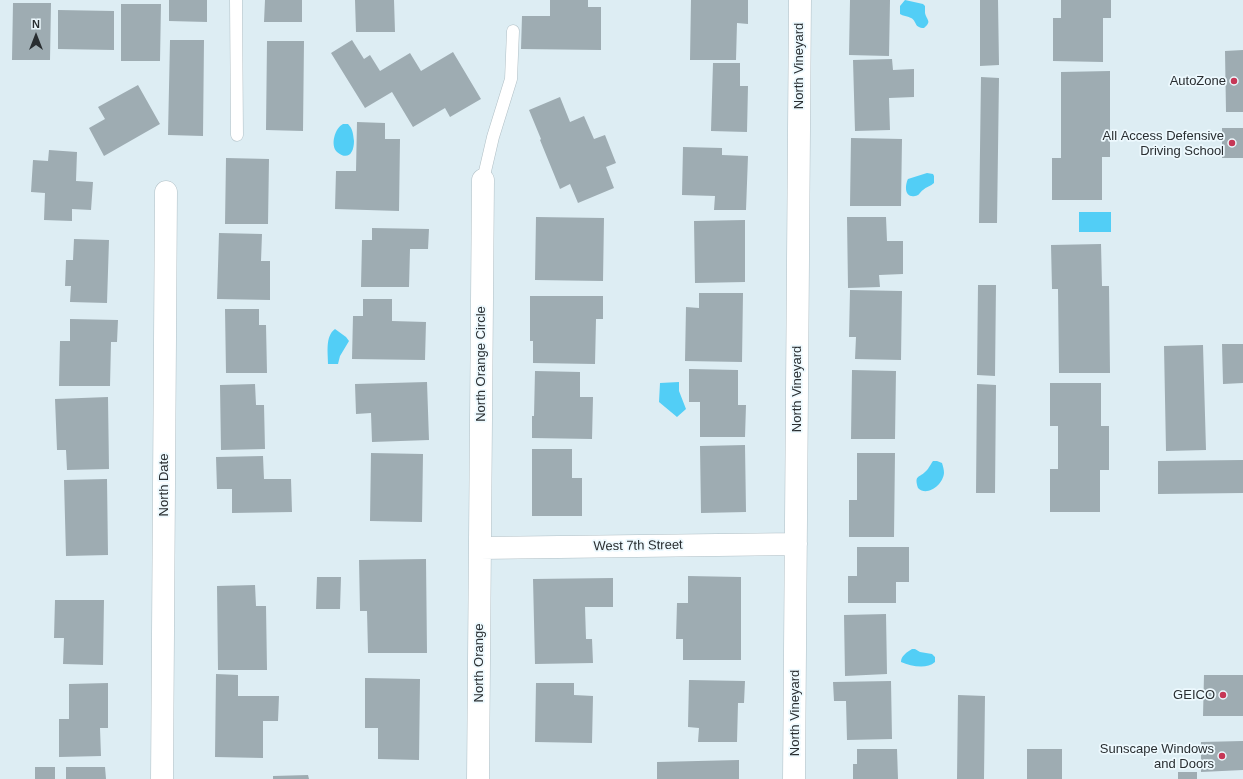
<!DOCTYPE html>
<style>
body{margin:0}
#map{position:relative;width:1243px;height:779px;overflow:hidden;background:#ddedf3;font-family:Arial,sans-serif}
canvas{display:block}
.north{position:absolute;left:16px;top:16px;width:40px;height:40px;-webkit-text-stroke:3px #edf9fe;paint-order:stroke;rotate:0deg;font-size:11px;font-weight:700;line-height:16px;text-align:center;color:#292e31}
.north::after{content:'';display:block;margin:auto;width:14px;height:18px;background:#292e31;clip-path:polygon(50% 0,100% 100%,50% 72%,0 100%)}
</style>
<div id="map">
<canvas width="1243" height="779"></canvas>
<div class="north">N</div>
</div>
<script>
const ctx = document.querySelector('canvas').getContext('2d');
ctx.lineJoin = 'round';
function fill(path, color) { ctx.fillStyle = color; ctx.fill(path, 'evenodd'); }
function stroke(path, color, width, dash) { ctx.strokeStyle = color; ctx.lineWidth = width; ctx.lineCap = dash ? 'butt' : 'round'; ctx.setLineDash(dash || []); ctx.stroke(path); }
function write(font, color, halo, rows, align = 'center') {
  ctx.font = font + ' Arial,sans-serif'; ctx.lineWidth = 3.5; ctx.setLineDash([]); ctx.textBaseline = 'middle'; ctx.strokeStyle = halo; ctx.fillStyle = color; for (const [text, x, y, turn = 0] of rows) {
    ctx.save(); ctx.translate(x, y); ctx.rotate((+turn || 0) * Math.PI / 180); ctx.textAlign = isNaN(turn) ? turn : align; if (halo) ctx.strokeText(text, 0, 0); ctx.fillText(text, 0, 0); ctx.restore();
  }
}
const water = new Path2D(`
 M905 0 923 4 925 6C925 8 925 11 925 13 927 21 932 21 924 28 914 28 917 21 911 18 907 16 903 16 900 14V6Z
 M343 124H348C353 129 353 134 354 141 354 153 348 161 337 152 330 145 335 128 343 124Z
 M927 173 933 174 934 176V183C931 186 926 187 923 190 920 192 919 196 915 196 904 198 905 185 908 179Z
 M1079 212H1111V232H1079Z
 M335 329 346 337 349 341 340 356 338 364H328C328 353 325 336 335 329Z
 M679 382V391L686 409 677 417 659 402 660 383Z
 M933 461H937L942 463C943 466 944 470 944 473 943 485 927 497 918 488 914 475 919 478 925 472 928 470 930 465 933 461Z
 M912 649H915L920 652 932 654 935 657V662C926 670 911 666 901 662 901 656 907 652 912 649Z`);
const building = new Path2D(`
 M169 0H207V22L169 21Z
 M265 0H302V22H264Z
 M355 0H394L395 32H356Z
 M550 0H588V7H601V50L521 49 522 16H550Z
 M691 0H748V24L737 23 736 60H690Z
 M850 0H890L889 56 849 55Z
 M980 0H998L999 65 980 66Z
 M1061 0H1111V18H1103V62L1053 61V18H1061Z
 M13 3H51L50 60H12Z
 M121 4H161L160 61H121Z
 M58 10 114 11V50L58 49Z
 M170 40H204L203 136 168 135Z
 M352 40 364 59 370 55 380 71 410 53 421 71 453 52 481 99 450 117 445 108 413 127 392 92 365 108 331 53Z
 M267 41H304L303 131 266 130Z
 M1243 50V112H1226L1225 51Z
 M892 59 893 70 914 69V97L889 98 890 130 855 131 853 60Z
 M713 63H740V86H748L747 132 711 131Z
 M1110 71V157H1102V200H1052V158H1061V72Z
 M981 77 999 78 997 223H979Z
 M138 85 160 124 104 156 89 128 105 119 98 107Z
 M560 97 570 122 584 116 594 139 605 135 616 163 606 167 614 188 578 203 570 184 560 189 540 140 541 139 529 110Z
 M357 122 385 123V139H400L399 211 335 209 336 171H356Z
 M1222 128H1243V158H1222Z
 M851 138 902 139 901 206H850Z
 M683 147 722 148V155L748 156 746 210H714L715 196 682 195Z
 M49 150 77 152 76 181 93 182 91 210 72 209V221L44 220 45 193 31 192 33 160 48 161Z
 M226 158 269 159 268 224H225Z
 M536 217 604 218 603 281 535 280Z
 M847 217H886L887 241H903V274L879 275 880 287 848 288Z
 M745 220V282L695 283 694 221Z
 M372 228 429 229 428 249H410L409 287H361L362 240H372Z
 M219 233 262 234 261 261H270V300L217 299Z
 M74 239 109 240 107 303 70 302 71 286H65L66 260H73Z
 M1101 244 1102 286H1109L1110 373H1059L1058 289H1052L1051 245Z
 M978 285H996L995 376 977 375Z
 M850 290 902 291 901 360 855 359 856 337H849Z
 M699 293H743L742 362 685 361 686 307 699 308Z
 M530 296H603V319H596L595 364 533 363V341H530Z
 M363 299H392V321L426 322 425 360 352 359 353 316H363Z
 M225 309H259V325H266L267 373H226Z
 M70 319 118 320 117 342H111L110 386H59L60 341H70Z
 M1222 344H1243V383L1223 384Z
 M1203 345 1206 450 1166 451 1164 346Z
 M689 369 738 370V405H746L745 437H700V402H689Z
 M852 370 896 371 895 439H851Z
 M535 371 580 372V397H593L592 439 532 438V416H534Z
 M427 382 429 440 372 442 371 413 356 414 355 384Z
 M1050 383H1101V426H1109V470H1100V512H1050V469H1058V426H1050Z
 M255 384 256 405H264L265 449 221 450 220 385Z
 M977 384 996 385 995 493H976Z
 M108 397 109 469 67 470 66 450H57L55 399Z
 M745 445 746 512 701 513 700 446Z
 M532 449H572V478H582V516H532Z
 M371 453 423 454 422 522 370 521Z
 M857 453H895L894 537H849V500H857Z
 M263 456 264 479H291L292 512 232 513V489H217L216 457Z
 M1243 460V493L1158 494V461Z
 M107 479 108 555 66 556 64 480Z
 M857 547H909V582H896V603H848V576H857Z
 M426 559 427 653H368L367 611H360L359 560Z
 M688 576 741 577V660H683V639H676L677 603H688Z
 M317 577H341L340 609H316Z
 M613 578V607H585L586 639H592L593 663 535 664 533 579Z
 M255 585 256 606H266L267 670H218L217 586Z
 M55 600H104L103 665 63 664 64 638H54Z
 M886 614 887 674 845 676 844 615Z
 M216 674 238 675V696H279L278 721H263V758L215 757Z
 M1204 675H1243V716H1203Z
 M365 678 420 679 419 760 378 759V728H365Z
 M689 680 745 681 744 703H738L737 742H698L699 728 688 727Z
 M891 681 892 739 847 740 846 701H834L833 682Z
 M108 683V728H100L101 756 59 757V719H69V684Z
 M536 683H574V695L593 696 592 743 535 742Z
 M958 695 985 696 984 779H957Z
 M1243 741V770L1201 772V742Z
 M857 749H897L898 779H853V764H857Z
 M1027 749H1062V779H1027Z
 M739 760V779H657V762Z
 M35 767H55V779H35Z
 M66 767H105L106 779H66Z
 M1178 772H1197V779H1178Z
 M308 775 309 779H273V776Z`);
const lane = new Path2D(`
 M236 0 237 135
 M483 180 493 137 511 79 513 31`);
const street = new Path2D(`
 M480 548 796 544
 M162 779 166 192
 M478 779 483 180
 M794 779 800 0`);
const markers = [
 [1234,81,4,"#c63756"],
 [1232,143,4,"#c63756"],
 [1223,695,4,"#c63756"],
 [1222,756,4,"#c63756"]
];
const streetNames = [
 ["North Vineyard",799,66,-90],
 ["North Orange Circle",481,364,-90],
 ["North Vineyard",797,389,-90],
 ["North Date",164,485,-90],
 ["West 7th Street",638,546,-1],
 ["North Orange",479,663,-90],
 ["North Vineyard",795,713,-90]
];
const poiNames = [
 ["AutoZone",1226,81],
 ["All Access Defensive",1224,136],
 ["Driving School",1224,151],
 ["GEICO",1215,695],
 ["Sunscape Windows",1214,749],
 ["and Doors",1214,764]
];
fill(water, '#52cef6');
fill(building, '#9eacb2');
stroke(lane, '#b0bfc5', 13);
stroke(street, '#b0bfc5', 23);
stroke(lane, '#fff', 12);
stroke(street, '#fff', 22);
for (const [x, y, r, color] of markers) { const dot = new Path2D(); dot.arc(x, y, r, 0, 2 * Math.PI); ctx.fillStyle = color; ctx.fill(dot); stroke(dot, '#edf9fe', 1.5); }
write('13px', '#292e31', '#edf9fe', streetNames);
write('13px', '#292e31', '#edf9fe', poiNames, 'right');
</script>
